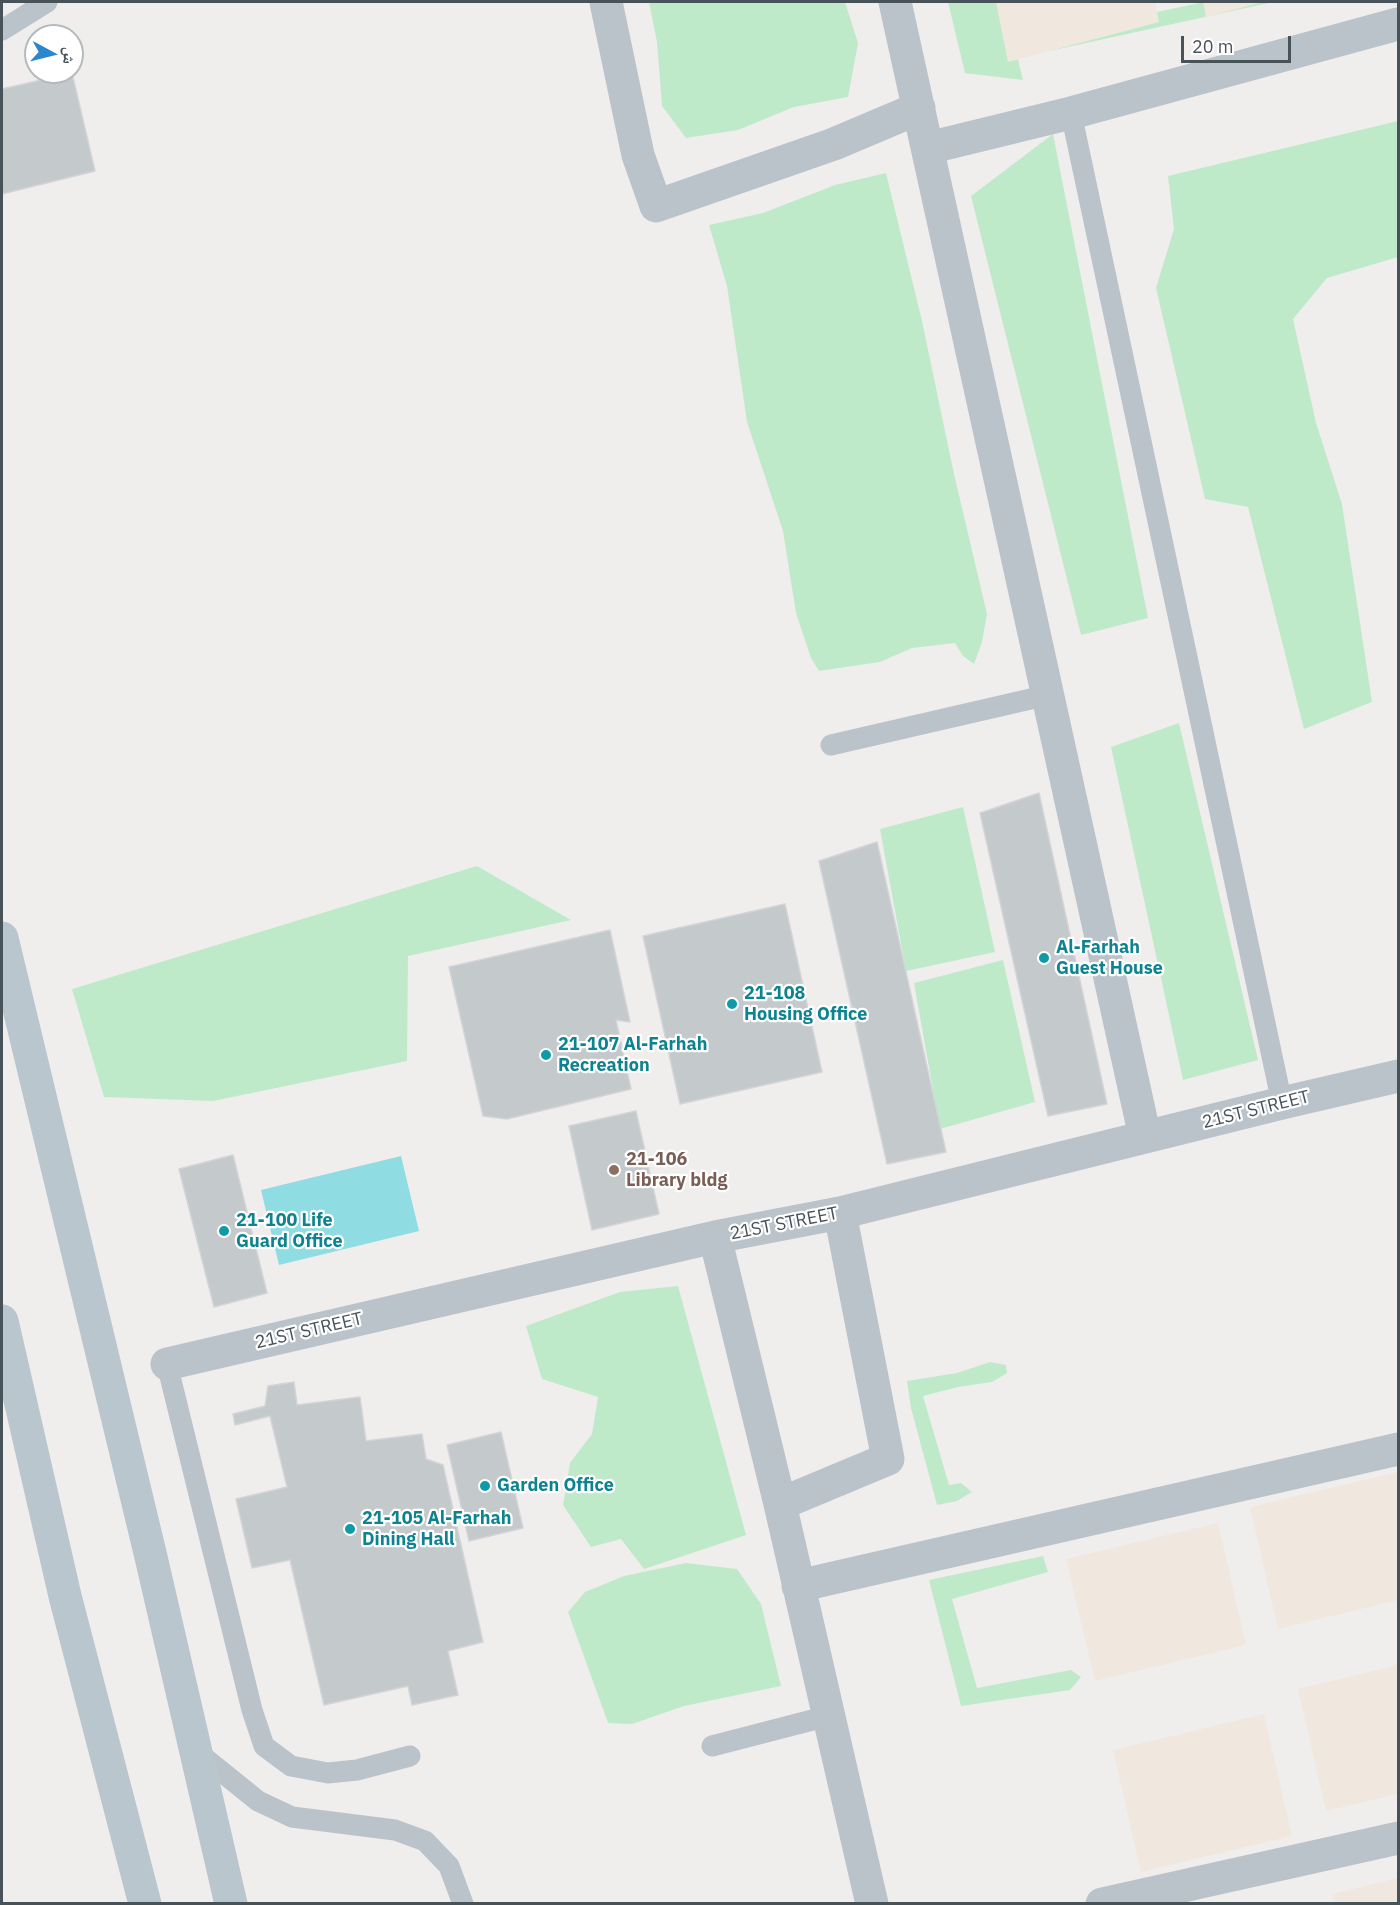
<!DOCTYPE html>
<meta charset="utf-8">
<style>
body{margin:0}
#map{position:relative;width:1400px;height:1905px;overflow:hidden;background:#f0eded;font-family:"IBM Plex Sans","Noto Naskh Arabic",sans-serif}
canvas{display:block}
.frame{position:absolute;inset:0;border:3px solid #475359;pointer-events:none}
.north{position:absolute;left:24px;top:24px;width:60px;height:60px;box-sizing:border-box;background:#fff;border:2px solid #b5babd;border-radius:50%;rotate:97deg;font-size:16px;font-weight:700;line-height:24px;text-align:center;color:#475359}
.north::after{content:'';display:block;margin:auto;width:21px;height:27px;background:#2a87cd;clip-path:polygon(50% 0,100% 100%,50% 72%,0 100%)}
.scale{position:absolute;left:1181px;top:36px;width:110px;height:27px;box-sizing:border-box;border:3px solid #475359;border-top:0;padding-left:8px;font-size:18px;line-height:21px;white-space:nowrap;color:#475359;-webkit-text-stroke:4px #fff;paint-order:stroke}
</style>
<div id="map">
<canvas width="1400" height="1905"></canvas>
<div class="frame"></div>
<div class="north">ش</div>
<div class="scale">20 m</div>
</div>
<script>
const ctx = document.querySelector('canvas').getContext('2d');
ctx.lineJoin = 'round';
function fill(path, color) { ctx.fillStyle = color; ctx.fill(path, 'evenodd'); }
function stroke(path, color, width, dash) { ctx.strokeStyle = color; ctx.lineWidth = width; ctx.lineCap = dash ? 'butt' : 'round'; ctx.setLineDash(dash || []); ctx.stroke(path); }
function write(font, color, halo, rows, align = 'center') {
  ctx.font = font + ' "IBM Plex Sans",sans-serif'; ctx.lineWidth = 4.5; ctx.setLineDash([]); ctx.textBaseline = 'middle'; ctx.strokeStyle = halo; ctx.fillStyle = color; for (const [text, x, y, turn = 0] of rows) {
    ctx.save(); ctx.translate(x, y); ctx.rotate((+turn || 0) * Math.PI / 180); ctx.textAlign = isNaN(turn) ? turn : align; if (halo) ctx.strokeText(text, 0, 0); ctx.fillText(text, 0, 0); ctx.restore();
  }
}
const green = new Path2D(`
 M649 2H845L858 43 848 97 794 107 738 130 686 138 662 106 657 42Z
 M948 2H1004L1023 80 965 73Z
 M1204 2H1273L1045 52 1157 12Z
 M1398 121V257L1327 278 1293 319 1316 423 1342 504 1372 702 1304 729 1248 507 1205 499 1156 288 1174 229 1168 176Z
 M1053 134 1148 618 1081 635 971 196Z
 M886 173 922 321 954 474 987 614 982 642 974 664 963 656 955 643 912 648 880 662 819 671 811 658 796 613 783 531 747 422 727 286 709 225 763 213 835 185Z
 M1179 723 1258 1060 1183 1080 1111 747Z
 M963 807 995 952 906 971 880 829Z
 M477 866 571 920 408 956 407 1061 213 1101 104 1097 72 989Z
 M1003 960 1035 1102 940 1129 914 983Z
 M678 1286 746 1535 644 1569 621 1539 591 1547 563 1505 570 1463 592 1434 598 1397 542 1379 526 1326 620 1292Z
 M990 1362 1006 1365 1007 1373 992 1382 958 1387 923 1396 949 1485 961 1483 972 1492 957 1501 937 1505 911 1408 907 1381 957 1373Z
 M1043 1556 1048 1572 952 1599 977 1688 1071 1670 1081 1677 1070 1690 961 1706 929 1580Z
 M686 1563 737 1569 761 1604 781 1686 684 1706 632 1724 608 1723 568 1612 585 1592 624 1576Z`);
const sand = new Path2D(`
 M996 2H1155L1159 22 1008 62Z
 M1203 2H1263L1206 17Z
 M1398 1472V1600L1278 1629 1250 1507Z
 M1218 1523 1246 1645 1095 1681 1066 1559Z
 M1398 1665V1794L1326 1811 1298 1689Z
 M1264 1714 1292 1836 1141 1872 1113 1750Z
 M1398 1878V1903H1335L1332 1894Z`);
const water = new Path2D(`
 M401 1156 419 1231 279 1265 261 1190Z`);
const building = new Path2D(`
 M72 73 95 171 2 194V89Z
 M1039 793 1107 1104 1048 1116 980 813Z
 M877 842 946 1152 887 1164 819 861Z
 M785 904 822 1072 680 1104 643 936Z
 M610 930 630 1022 616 1020 631 1089 507 1119 483 1116 449 967Z
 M636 1111 659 1214 592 1230 569 1126Z
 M233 1155 267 1293 214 1307 179 1169Z
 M294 1382 297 1405 360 1397 366 1441 422 1434 426 1459 443 1465 483 1642 448 1651 458 1695 412 1705 408 1686 324 1705 290 1560 252 1568 236 1499 287 1487 270 1416 235 1425 233 1414 265 1406 268 1386Z
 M501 1432 523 1528 469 1541 447 1445Z`);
const lane = new Path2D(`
 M2 30 47 2
 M1071 113 1282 1103
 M831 745 1048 695
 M167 1364 252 1710 264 1746 291 1766 328 1773 357 1770 410 1756
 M712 1746 828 1716
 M196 1751 258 1801 292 1817 395 1830 425 1841 449 1866 463 1904`);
const street = new Path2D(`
 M606 2 638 155 656 206 834 144 919 108
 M895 2 1145 1137
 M928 148 1071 113 1398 24
 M715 1237 780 1504 872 1904
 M167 1364 715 1237 840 1213 1282 1103 1398 1076
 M780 1504 888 1459 840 1213
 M798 1586 1398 1449
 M1102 1904 1398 1838`);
const secondary = new Path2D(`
 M2 938 151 1557 231 1904
 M2 1321 65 1596 145 1904`);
const markers = [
 [1044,958,6,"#0f9aa8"],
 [732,1004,6,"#0f9aa8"],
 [546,1055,6,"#0f9aa8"],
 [614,1170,6,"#8d6e63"],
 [224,1231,6,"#0f9aa8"],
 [485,1486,6,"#0f9aa8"],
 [350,1529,6,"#0f9aa8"]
];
const cultureNames = [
 ["Al-Farhah",1056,948],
 ["Guest House",1056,969],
 ["21-108",744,994],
 ["Housing Office",744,1015],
 ["21-107 Al-Farhah",558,1045],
 ["Recreation",558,1066],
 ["21-100 Life",236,1221],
 ["Guard Office",236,1242],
 ["Garden Office",497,1486],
 ["21-105 Al-Farhah",362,1519],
 ["Dining Hall",362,1540]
];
const streetNames = [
 ["21ST STREET",1256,1110,-14],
 ["21ST STREET",784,1224,-11],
 ["21ST STREET",309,1331,-13]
];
const educationNames = [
 ["21-106",626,1160],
 ["Library bldg",626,1181]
];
fill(green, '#bfeaca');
fill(sand, '#f0e8df');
fill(water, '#90dce3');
fill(building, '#c4c9cc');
stroke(building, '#d2d4d8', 1.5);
stroke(lane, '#bac3c9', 21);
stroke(street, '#bac3c9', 33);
stroke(secondary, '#bac6cd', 33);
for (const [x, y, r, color] of markers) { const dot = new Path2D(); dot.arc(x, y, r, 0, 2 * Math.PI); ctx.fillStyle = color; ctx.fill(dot); stroke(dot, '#fff', 2); }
write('bold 18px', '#0d838f', '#fff', cultureNames, 'left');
write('18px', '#475359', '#fff', streetNames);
write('bold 18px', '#785e54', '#fff', educationNames, 'left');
</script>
